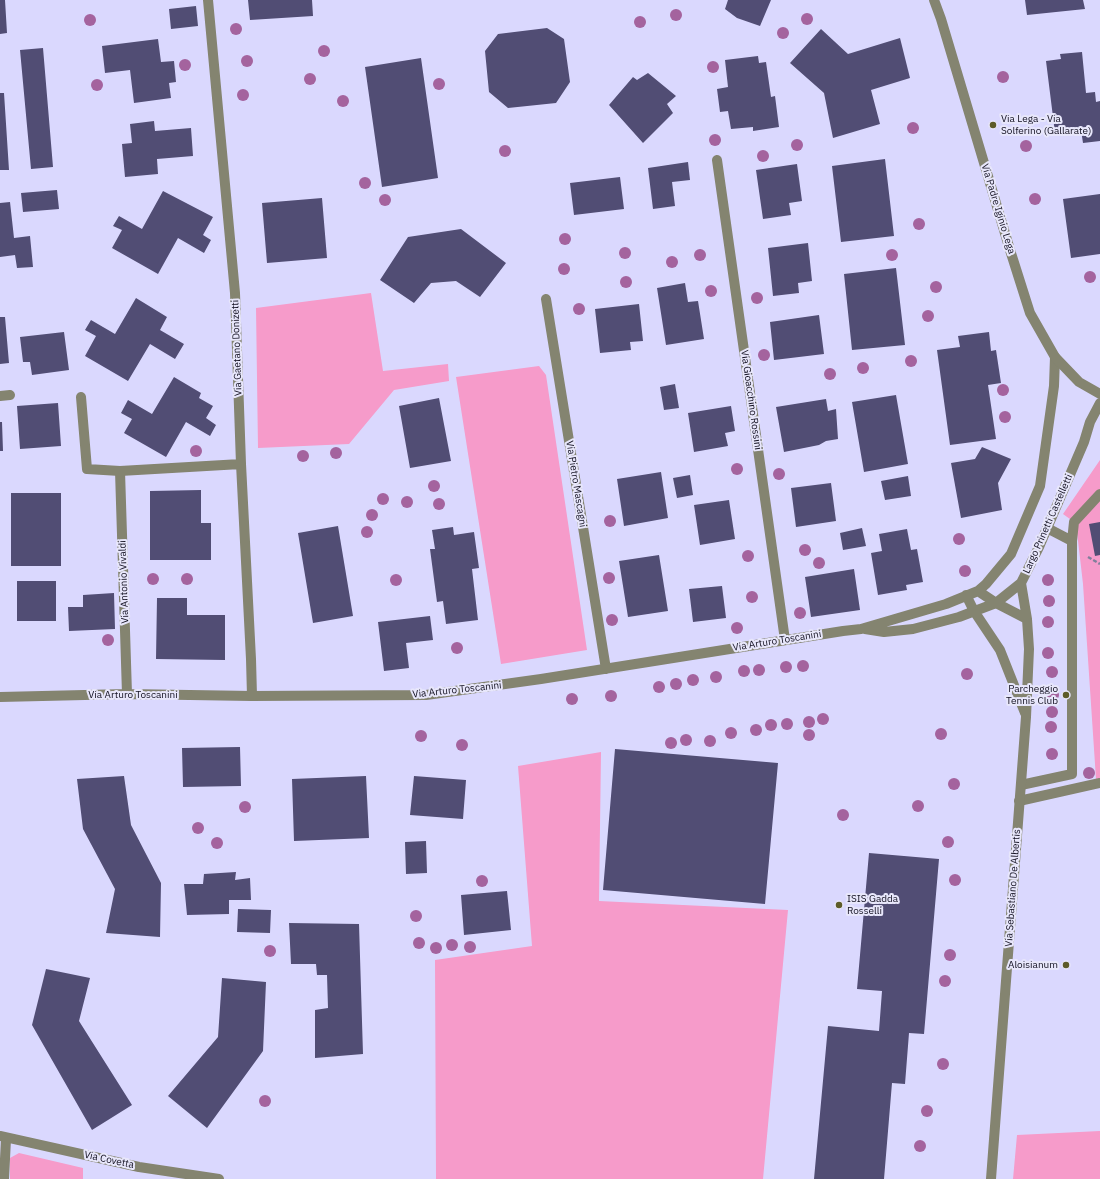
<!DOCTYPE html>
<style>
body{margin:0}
canvas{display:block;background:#dad8fe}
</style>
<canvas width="1100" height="1179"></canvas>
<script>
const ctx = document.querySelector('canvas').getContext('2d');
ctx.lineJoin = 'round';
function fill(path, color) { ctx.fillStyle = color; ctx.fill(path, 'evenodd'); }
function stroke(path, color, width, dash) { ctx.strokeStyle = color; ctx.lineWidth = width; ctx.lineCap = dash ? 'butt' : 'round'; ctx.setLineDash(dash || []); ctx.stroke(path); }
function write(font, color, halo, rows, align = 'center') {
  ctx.font = font + ' "IBM Plex Sans",sans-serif'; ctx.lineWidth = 4; ctx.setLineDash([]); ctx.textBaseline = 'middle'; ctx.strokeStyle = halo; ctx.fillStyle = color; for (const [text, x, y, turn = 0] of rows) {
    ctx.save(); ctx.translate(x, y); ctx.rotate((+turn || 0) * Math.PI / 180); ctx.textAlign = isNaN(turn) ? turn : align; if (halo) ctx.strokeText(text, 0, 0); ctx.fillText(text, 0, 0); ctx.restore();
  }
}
const green = new Path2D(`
 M371 293 383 371 448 364 449 381 394 390 349 444 258 448 256 308Z
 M539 366 546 375 587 650 501 664 456 377Z
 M1100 460V778L1096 779 1083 584 1077 532 1074 522 1063 514Z
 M601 752 599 901 788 910 763 1179H436L435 960 532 946 518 766Z
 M1100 1131V1179H1013L1017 1135Z
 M19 1153 83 1168V1179H10V1158Z`);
const building = new Path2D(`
 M0 0H5L7 33 0 34Z
 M248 0H312L313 16 250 20Z
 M728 0H771L760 26 737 18 725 9Z
 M1025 0H1083L1085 9 1027 15Z
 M196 6 198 26 171 29 169 9Z
 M547 28 564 39 570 82 556 103 508 108 489 92 485 51 498 34Z
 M821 29 848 54 900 38 910 78 871 90 880 124 833 138 824 93 790 63Z
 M158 39 161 62 174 61 176 82 169 83 171 98 134 103 130 70 105 73 102 46Z
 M43 48 53 167 31 169 20 50Z
 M1082 52 1086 93 1095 92 1096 102 1100 101V141L1083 143 1081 130 1055 133 1046 61 1061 59 1060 54Z
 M758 56 759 63 766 62 771 97 775 96 779 127 753 131V127L731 129 728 111 720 112 717 89 728 87 725 60Z
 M421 58 438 178 382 187 365 67Z
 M648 73 676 96 667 104 673 113 643 143 609 105 633 77 637 80Z
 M0 93H4L9 170H0Z
 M154 121 155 131 191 128 193 156 157 159 158 174 125 177 122 144 132 143 130 124Z
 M885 159 894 236 841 242 832 166Z
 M688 162 690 180 672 182 675 206 653 209 648 168Z
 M797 164 802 201 789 203 791 215 763 219 756 170Z
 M620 177 624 209 574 215 570 183Z
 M57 190 59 209 23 212 21 193Z
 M163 191 213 217 203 235 211 240 204 253 178 238 158 274 112 248 122 230 113 226 119 216 142 229Z
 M1100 194V254L1071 258 1063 199Z
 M322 198 327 258 267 263 262 203Z
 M10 202 14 238 30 236 33 267 17 268 15 255 0 257V203Z
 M461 229 506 263 480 297 456 281 431 283 414 303 380 280 408 237Z
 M808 243 812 281 798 283 799 293 773 296 768 248Z
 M896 268 905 345 852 350 844 274Z
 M685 283 688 302 698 301 704 339 666 345 657 288Z
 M136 298 167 317 160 330 184 344 175 359 150 344 128 381 85 356 96 336 85 330 91 320 115 334Z
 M639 304 643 341 630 342 631 350 600 353 595 309Z
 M819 315 824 354 774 360 770 322Z
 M0 317H5L9 363 0 364Z
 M64 332 69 370 32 375 30 362H23L20 337Z
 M989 332 991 351 996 350 1001 383 988 385 996 439 950 445 937 350 960 347 958 336Z
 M174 377 201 393 199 398 213 406 206 418 216 425 210 436 186 422 166 457 124 433 132 419 121 413 128 400 152 414Z
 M675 384 679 408 664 410 660 387Z
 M896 395 908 464 864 472 852 402Z
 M439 398 451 461 410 468 399 406Z
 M826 399 828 411 836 409 838 439 826 441 819 445 784 452 776 407Z
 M58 403 61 446 20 449 17 406Z
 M731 406 735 431 725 433 728 446 694 452 688 413Z
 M0 422H2L3 451H0Z
 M982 447 1011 459 998 483 1002 510 961 518 951 463 975 459Z
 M661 472 668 518 624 526 617 479Z
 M690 475 693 495 677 498 673 478Z
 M908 476 911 496 885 500 881 481Z
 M831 483 836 521 796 527 791 488Z
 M201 490V523H211V560H150V491Z
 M11 493H61V566H11Z
 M729 500 735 539 700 545 694 505Z
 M1100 522V555L1095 556 1089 524Z
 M338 526 353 616 313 623 298 533Z
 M453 527 454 535 474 532 479 568 472 569 478 620 446 624 443 601 437 602 430 549H435L432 530Z
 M862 528 866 546 843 550 840 533Z
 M907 529 911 550 917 549 923 582 906 585 907 590 878 595 871 553 882 551 879 534Z
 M659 555 668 611 628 617 619 561Z
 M854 569 860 610 811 617 805 577Z
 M17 581H56V621H17Z
 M722 586 726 618 693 622 689 589Z
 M114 593 115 629 69 631 68 607H83V595Z
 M157 598H187V615H225V660L156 659Z
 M430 616 433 640 406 643 409 668 384 671 378 622Z
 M240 747 241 786 183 787 182 748Z
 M615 749 778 763 765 904 603 890Z
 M124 776 131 825 161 883 160 937 106 933 115 889 83 829 77 779Z
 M366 776 369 838 294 841 292 779Z
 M414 776 466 780 463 819 410 815Z
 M426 841 427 873 406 874 405 842Z
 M869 853 939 859 924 1034 909 1033 905 1084 892 1083 884 1179H814L828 1026 879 1031 882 991 857 989Z
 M236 872 235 880 250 878 251 900H229V914L187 915 184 884H203L204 874Z
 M507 891 511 930 464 935 461 895Z
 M238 909 271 910 270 933 237 932Z
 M289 923 359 924 363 1054 315 1058V1010L328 1008 327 975H317L316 964H291Z
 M46 969 90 978 79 1021 132 1105 92 1130 32 1025Z
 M222 978 266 982 263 1051 207 1128 168 1096 218 1037Z`);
const path = new Path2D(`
 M1088 557 1100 564`);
const service = new Path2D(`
 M1072 541 1074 522 1100 494
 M1021 785 1072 774V541L1047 528
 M1019 801 1100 783`);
const minor = new Path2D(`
 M208 0 235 293 241 464 251 659 252 696
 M717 160 785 640
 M546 299 606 669
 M0 396 10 395
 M81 397 87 469 120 471
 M978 591 996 603 1027 619
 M966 595 974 611 1000 650 1025 713
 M865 629 884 632 913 629 959 617 996 603 1021 583 1039 547 1084 442 1090 422 1100 403
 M127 694 120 471 241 464
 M0 697 127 694 252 696 426 695 541 679 843 631 861 629 946 604 978 591 986 584 1011 554 1040 486 1054 386 1055 357
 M0 1136 139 1167 219 1179
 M4 1179 6 1139
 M991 1179 1026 717 1029 649 1027 619 1021 583`);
const tertiary = new Path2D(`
 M934 0 941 19 1010 250 1030 313 1055 357 1079 382 1100 394`);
const trees = [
 [676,15],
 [807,19],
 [90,20],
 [640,22],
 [236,29],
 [783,33],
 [324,51],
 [247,61],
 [185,65],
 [713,67],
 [1003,77],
 [310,79],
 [439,84],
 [97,85],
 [243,95],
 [343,101],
 [913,128],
 [715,140],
 [797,145],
 [1026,146],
 [505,151],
 [763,156],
 [365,183],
 [1035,199],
 [385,200],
 [919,224],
 [565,239],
 [625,253],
 [700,255],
 [892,255],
 [672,262],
 [564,269],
 [1090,277],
 [626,282],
 [936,287],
 [711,291],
 [757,298],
 [579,309],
 [928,316],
 [764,355],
 [911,361],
 [863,368],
 [830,374],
 [1003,390],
 [1005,417],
 [196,451],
 [336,453],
 [303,456],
 [737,469],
 [779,474],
 [434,486],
 [383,499],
 [407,502],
 [439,504],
 [372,515],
 [610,521],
 [367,532],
 [959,539],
 [805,550],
 [748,556],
 [819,563],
 [965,571],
 [609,578],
 [153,579],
 [187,579],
 [396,580],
 [1048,580],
 [752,597],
 [1049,601],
 [800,613],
 [612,620],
 [1048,622],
 [737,628],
 [108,640],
 [457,648],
 [1048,653],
 [803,666],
 [786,667],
 [759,670],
 [744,671],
 [1052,672],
 [967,674],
 [716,677],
 [693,680],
 [676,684],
 [659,687],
 [1053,695],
 [611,696],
 [572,699],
 [1052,712],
 [823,719],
 [809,722],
 [787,724],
 [771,725],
 [1051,727],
 [756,730],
 [731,733],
 [941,734],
 [809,735],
 [421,736],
 [686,740],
 [710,741],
 [671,743],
 [462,745],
 [1052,754],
 [1089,773],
 [954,784],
 [918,806],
 [245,807],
 [843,815],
 [198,828],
 [948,842],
 [217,843],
 [955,880],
 [482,881],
 [416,916],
 [419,943],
 [452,945],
 [470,947],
 [436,948],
 [270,951],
 [950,955],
 [945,981],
 [943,1064],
 [265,1101],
 [927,1111],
 [920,1146]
];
const markers = [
 [993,125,4,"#5d5b28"],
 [1066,695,4,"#5d5b28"],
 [839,905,4,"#5d5b28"],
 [1066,965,4,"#5d5b28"]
];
const poiNames = [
 ["Via Lega - Via",1001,119],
 ["Solferino (Gallarate)",1001,131],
 ["Parcheggio",1058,689,"right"],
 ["Tennis Club",1058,701,"right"],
 ["ISIS Gadda",847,899],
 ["Rosselli",847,911],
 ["Aloisianum",1058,965,"right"]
];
const streetNames = [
 ["Via Padre Iginio Lega",998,209,73],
 ["Via Gaetano Donizetti",237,348,-92],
 ["Via Gioacchino Rossini",751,400,82],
 ["Via Pietro Mascagni",576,484,81],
 ["Largo Prinetti Castelletti",1048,524,-66],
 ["Via Antonio Vivaldi",124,582,-92],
 ["Via Arturo Toscanini",777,641,-9],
 ["Via Arturo Toscanini",457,690,-6],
 ["Via Arturo Toscanini",133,695],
 ["Via Sebastiano De Albertis",1013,888,-86],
 ["Via Covetta",109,1160,12]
];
fill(green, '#f69bca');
fill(building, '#514d74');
stroke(path, '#817f9b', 2.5, [4, 2]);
stroke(service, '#848470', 10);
stroke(minor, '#848470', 10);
stroke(tertiary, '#848470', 10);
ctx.fillStyle = '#a4639e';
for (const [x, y] of trees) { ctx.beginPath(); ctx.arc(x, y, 6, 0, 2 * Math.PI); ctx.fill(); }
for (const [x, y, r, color] of markers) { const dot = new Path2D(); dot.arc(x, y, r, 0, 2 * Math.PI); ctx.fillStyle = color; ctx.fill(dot); stroke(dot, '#e8e7fb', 1.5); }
write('10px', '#121020', '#e8e7fb', poiNames, 'left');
write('10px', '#121020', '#e8e7fb', streetNames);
</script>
